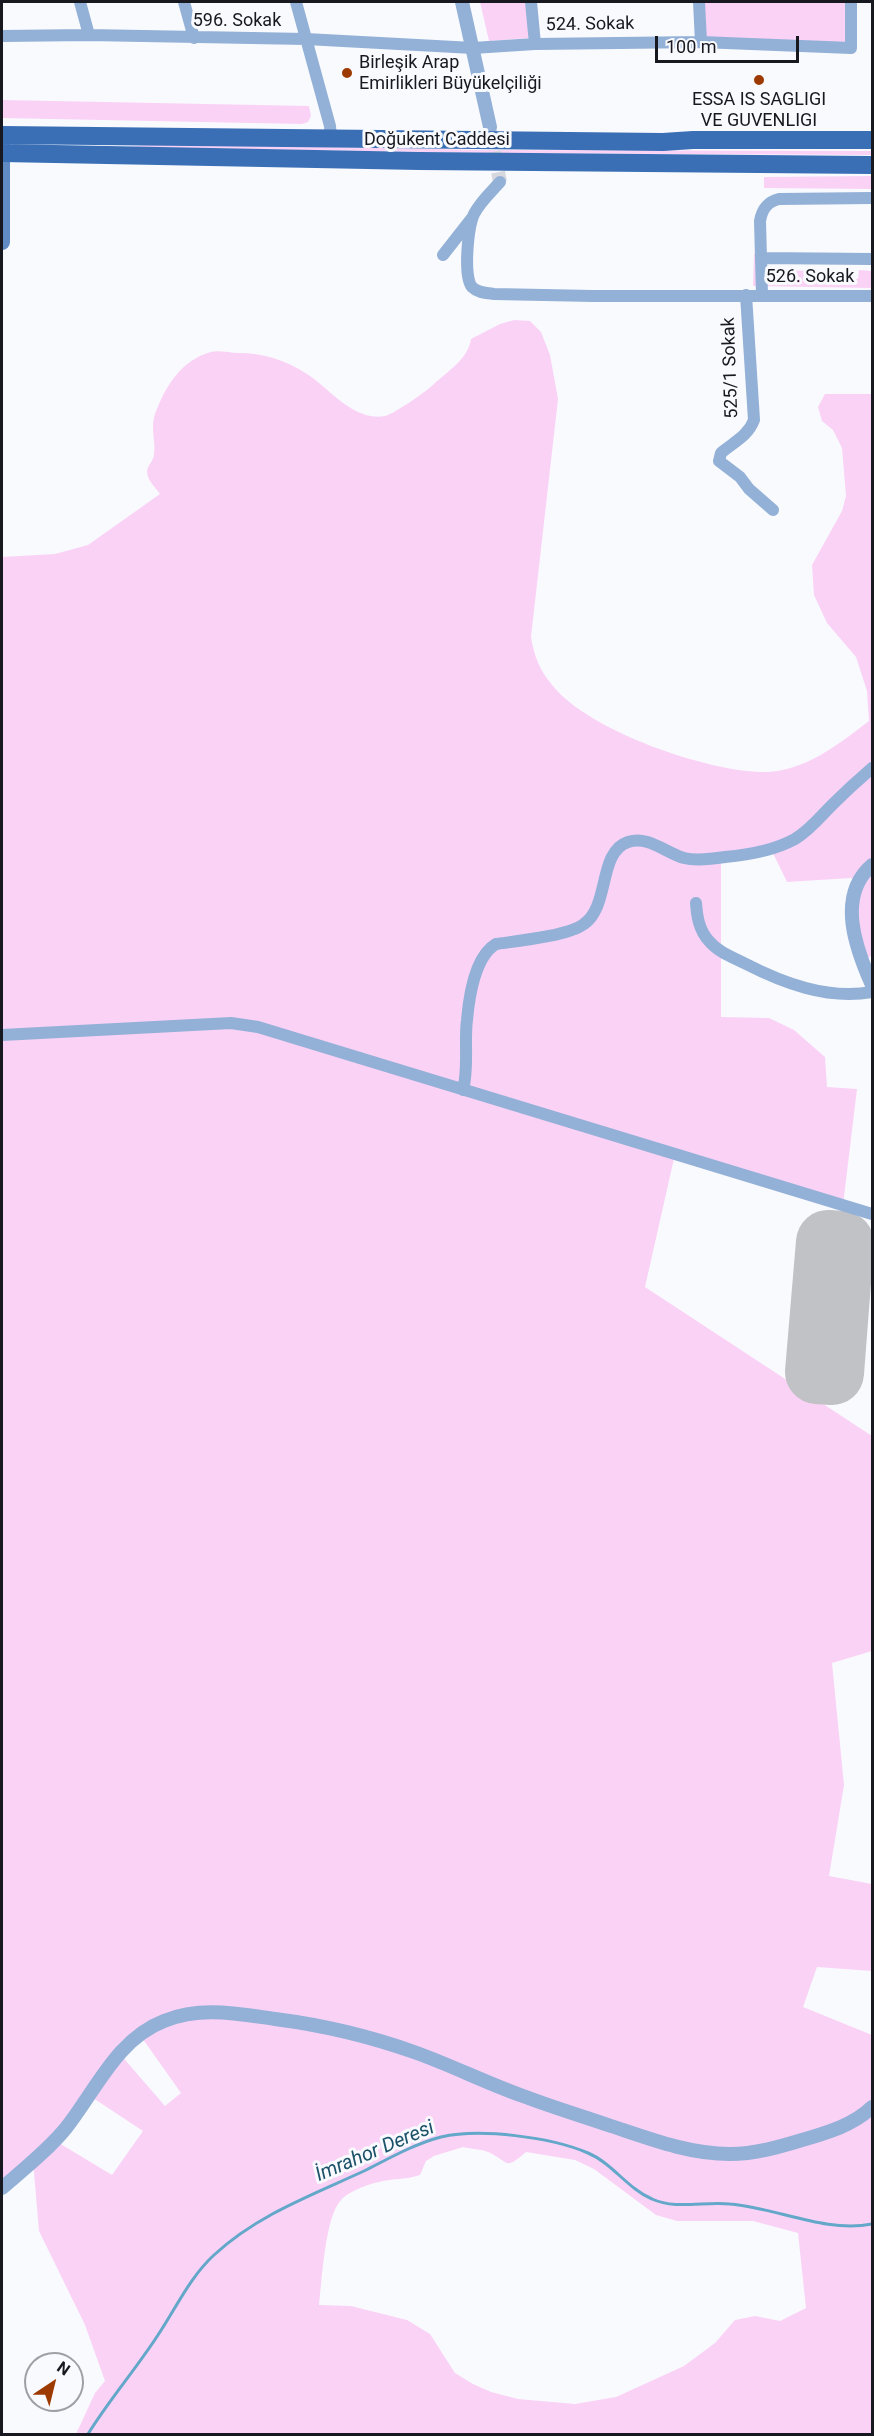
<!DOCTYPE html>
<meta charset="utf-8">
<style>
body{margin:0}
#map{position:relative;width:874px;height:2436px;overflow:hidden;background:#f9fafe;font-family:Roboto,sans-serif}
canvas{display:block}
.frame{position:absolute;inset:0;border:3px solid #181920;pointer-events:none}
.north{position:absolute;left:24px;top:2352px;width:60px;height:60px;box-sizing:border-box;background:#f9fafe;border:2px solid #9fa0a5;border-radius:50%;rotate:35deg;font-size:16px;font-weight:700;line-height:24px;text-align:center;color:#181920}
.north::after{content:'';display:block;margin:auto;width:21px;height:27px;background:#9d3a02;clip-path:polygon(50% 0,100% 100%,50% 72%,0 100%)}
.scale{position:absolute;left:655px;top:36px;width:144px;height:27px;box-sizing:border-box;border:3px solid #181920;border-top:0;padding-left:8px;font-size:18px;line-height:21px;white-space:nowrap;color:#181920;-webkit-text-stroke:4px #f9fafe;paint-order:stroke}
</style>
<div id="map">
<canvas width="874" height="2436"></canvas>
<div class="frame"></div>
<div class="north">N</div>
<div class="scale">100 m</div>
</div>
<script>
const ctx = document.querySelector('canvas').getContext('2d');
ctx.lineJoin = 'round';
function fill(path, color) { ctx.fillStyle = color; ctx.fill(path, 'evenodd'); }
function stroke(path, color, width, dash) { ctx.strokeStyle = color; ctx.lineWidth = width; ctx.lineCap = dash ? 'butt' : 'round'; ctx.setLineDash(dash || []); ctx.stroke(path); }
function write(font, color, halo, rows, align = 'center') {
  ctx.font = font + ' Roboto,sans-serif'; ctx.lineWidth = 6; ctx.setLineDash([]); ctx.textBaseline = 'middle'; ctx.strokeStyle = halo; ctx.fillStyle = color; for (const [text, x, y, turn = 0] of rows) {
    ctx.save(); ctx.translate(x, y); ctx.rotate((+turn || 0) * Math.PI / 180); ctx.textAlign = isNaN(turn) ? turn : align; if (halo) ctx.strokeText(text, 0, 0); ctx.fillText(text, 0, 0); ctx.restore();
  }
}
const green = new Path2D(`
 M480 2H526L529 38 489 41Z
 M699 2H851V48L701 42Z
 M2 100 309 106 311 116 308 122 302 124 2 118Z
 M159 144 484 150 872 151V155L488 153 126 147Z
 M872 176V189L764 188V177Z
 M754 254H757L758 270 828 271 832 277 858 279 859 270 872 271V288L753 286Z
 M514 320 530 321 541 332 550 355 558 399 531 637C534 656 540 671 553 686 589 731 708 772 764 772 804 772 839 744 869 721L867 691 856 657 827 623 814 595 812 565 842 511 846 496 842 448 833 430 822 421 818 407 825 394H872V954L863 965 857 945 858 883 851 878 787 882 771 849 721 858V1017L769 1018 794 1030 825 1057 827 1087 857 1089 843 1205 675 1154 645 1287 872 1436V1651L832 1663 844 1785 829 1876 872 1884V1971L817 1967 803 2007 872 2035V2434H76L95 2393 105 2381 85 2325 39 2231 33 2161 2 2188V557L55 554 88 545 160 494C155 487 147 480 147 471 148 465 154 460 154 454 156 440 150 428 155 414 165 387 181 360 211 352 219 350 230 353 238 353 264 353 285 360 307 374 329 388 354 422 385 416 394 414 427 391 434 384 448 371 468 359 471 339L500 324ZM140 2035 181 2093 165 2106 120 2054ZM90 2096 143 2131 112 2175 54 2140ZM463 2147C471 2149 481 2149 488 2152 510 2162 504 2171 526 2152L575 2160 594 2169 656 2215 677 2221H753L798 2233 806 2308 780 2321 755 2316 735 2320 715 2343 684 2366 616 2397 575 2404 518 2399 491 2392 473 2384 455 2373 430 2334 407 2320 351 2306 319 2305C322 2280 325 2217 341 2200 348 2192 368 2184 379 2182 393 2178 406 2180 420 2175L426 2161 434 2156Z`);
const stream = new Path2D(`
 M88 2434C109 2400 136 2369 158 2335 176 2308 190 2277 214 2255 257 2215 312 2195 364 2171 388 2159 414 2144 441 2137 480 2128 551 2137 588 2153 612 2163 628 2189 652 2199 676 2210 705 2201 730 2204 778 2208 824 2233 872 2224`);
const runway = new Path2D(`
 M828 1242 842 1243 832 1373 817 1372Z`);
const tertiaryTunnel = new Path2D(`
 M490 131 500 182`);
const minor = new Path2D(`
 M80 2 89 35
 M184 2 194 38
 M296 2 330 126 331 139
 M531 2 535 44
 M699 2 701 42
 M2 36 89 35 306 39 473 48 535 44 701 42 851 48V2
 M500 182C491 192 480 202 474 214 468 227 463 277 472 287 478 293 487 293 494 294L593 296H872
 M443 255 472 218
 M761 258 872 259
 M746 295 754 420C748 436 734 442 721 453L719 461 740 477 749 489 773 510
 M762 295 760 221C762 209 767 202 779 199L872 198
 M696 903C697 917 699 930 709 941 718 952 732 957 744 963 783 983 827 1000 872 992
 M2 1035 231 1023 258 1027 872 1214
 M463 1090C469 1067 464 1043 467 1020 469 997 475 956 496 944 517 941 568 936 584 924 610 906 598 852 628 842 648 835 666 853 684 858 696 861 712 859 725 857 748 855 773 851 795 839 810 830 820 817 832 805 845 792 858 780 872 768`);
const tertiary = new Path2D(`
 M462 2 490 127
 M872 865C836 896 856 949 872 985
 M2 2188C24 2169 48 2150 66 2128 96 2090 117 2039 164 2021 201 2006 238 2014 275 2019 322 2025 369 2036 414 2052 451 2065 486 2083 523 2096 552 2107 582 2116 611 2126 650 2139 689 2154 730 2154 755 2154 779 2147 802 2140 826 2133 854 2125 872 2107`);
const secondary = new Path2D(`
 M2 242V141`);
const primary = new Path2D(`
 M2 135 663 142 693 140H872
 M2 153 420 161 872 165`);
const markers = [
 [347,73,6,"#9d3a02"],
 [759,80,6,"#9d3a02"]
];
const streetNames = [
 ["596. Sokak",237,21],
 ["524. Sokak",590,25,-1],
 ["Doğukent Caddesi",437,140],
 ["526. Sokak",810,277],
 ["525/1 Sokak",731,368,-92]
];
const poiNames = [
 ["Birleşik Arap",359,63],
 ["Emirlikleri Büyükelçiliği",359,84],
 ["ESSA IS SAGLIGI",759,100,"center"],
 ["VE GUVENLIGI",759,121,"center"]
];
const waterNames = [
 ["İmrahor Deresi",375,2152,-23]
];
fill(green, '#fad2f6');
stroke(stream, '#63a7c9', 3);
stroke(runway, '#c1c2c6', 64);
stroke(tertiaryTunnel, '#d7d8dd', 14, [14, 7]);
stroke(minor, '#93b0d7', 12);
stroke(tertiary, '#93b0d7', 14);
stroke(secondary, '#608bc4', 16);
stroke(primary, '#3a6fb5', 18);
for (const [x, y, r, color] of markers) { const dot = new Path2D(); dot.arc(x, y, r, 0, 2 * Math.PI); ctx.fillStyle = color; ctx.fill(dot); stroke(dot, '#f9fafe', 2); }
write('18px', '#181920', '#f9fafe', streetNames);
write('18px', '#181920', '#f9fafe', poiNames, 'left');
write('italic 20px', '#1b526a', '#f9fafe', waterNames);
</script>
